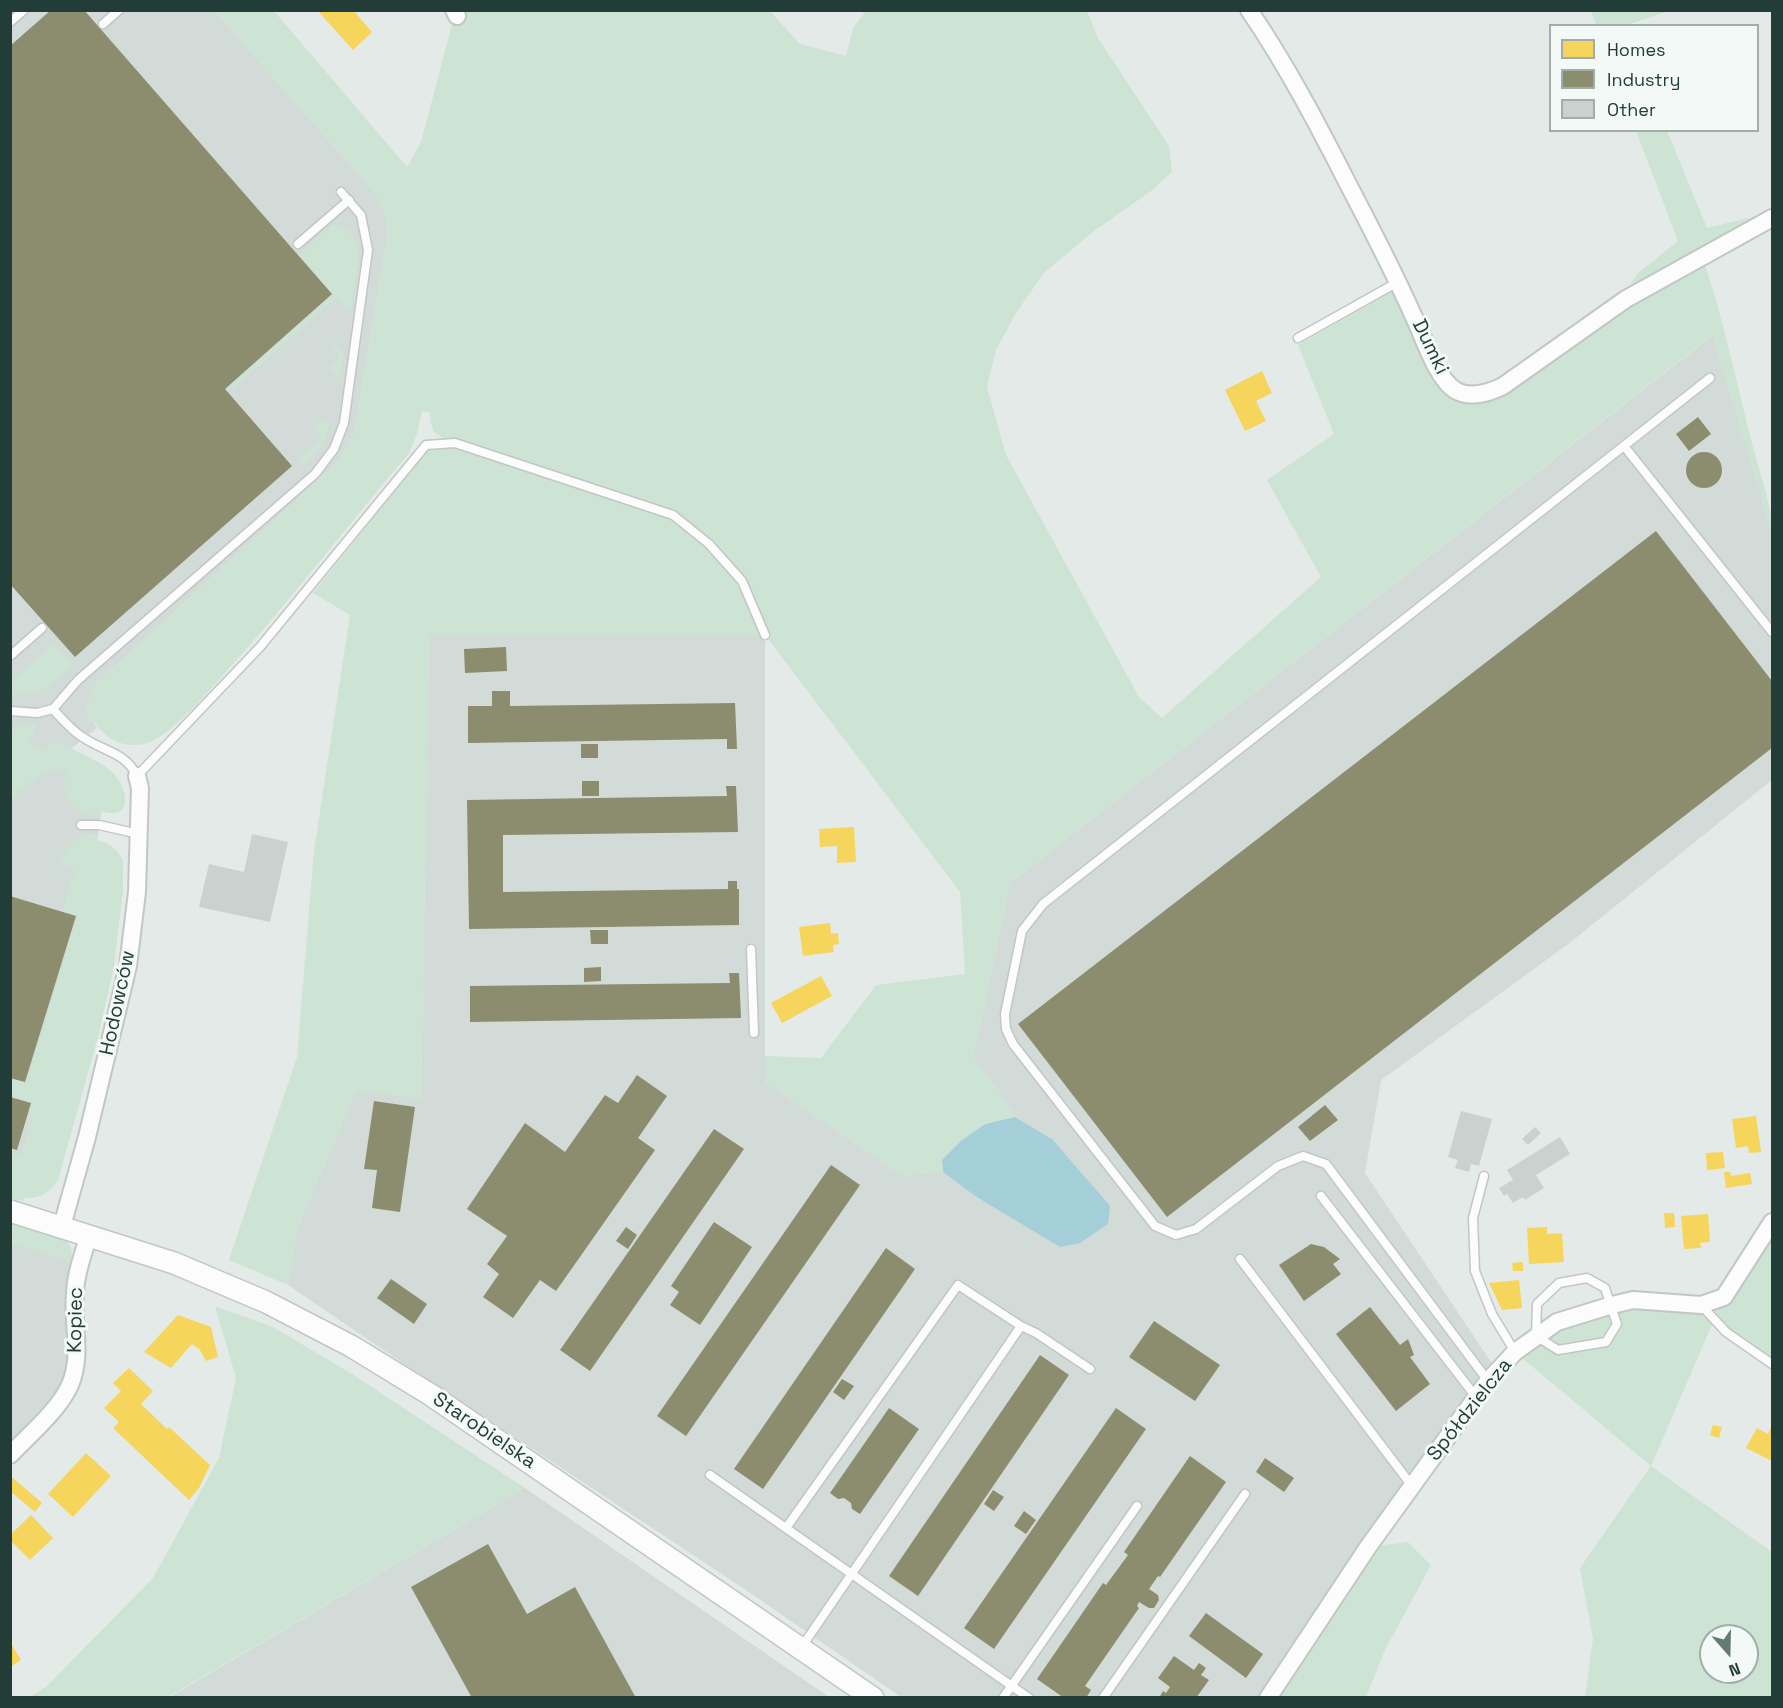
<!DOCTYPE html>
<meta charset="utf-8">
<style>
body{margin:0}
#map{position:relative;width:1783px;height:1708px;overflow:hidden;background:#e4eae7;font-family:"Space Grotesk",sans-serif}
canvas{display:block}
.frame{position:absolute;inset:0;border:12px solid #223d37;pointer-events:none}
.legend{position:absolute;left:1549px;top:24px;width:210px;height:108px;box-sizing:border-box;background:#f2f9f6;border:2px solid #9faeaa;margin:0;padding:8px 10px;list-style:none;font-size:18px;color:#223d37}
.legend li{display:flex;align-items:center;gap:12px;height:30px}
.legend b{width:30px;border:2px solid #9faeaa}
.north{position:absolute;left:1699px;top:1624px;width:60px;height:60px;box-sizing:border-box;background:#f2f9f6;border:2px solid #9faeaa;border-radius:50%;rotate:160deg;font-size:16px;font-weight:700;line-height:24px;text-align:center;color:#223d37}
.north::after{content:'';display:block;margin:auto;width:21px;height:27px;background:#667a75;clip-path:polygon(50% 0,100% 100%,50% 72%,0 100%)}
</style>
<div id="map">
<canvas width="1783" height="1708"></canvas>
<div class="frame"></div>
<ul class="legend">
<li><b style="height:16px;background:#f6d55c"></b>Homes</li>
<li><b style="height:16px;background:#8c8c6e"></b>Industry</li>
<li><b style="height:16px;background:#cbd1cf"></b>Other</li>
</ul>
<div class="north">N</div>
</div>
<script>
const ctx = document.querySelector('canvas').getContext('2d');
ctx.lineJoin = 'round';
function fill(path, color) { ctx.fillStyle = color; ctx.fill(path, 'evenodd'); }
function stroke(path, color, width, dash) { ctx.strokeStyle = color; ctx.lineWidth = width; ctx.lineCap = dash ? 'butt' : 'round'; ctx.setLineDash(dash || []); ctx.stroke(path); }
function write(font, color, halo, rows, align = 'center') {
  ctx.font = font + ' "Space Grotesk",sans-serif'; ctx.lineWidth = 6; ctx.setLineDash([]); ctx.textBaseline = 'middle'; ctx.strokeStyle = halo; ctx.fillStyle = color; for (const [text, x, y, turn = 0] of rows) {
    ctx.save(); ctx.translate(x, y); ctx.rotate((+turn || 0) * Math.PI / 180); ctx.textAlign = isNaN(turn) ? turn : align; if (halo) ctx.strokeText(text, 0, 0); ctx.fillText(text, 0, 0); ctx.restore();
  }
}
const built = new Path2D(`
 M10 11H215L376 194 384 209 388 232 354 434 337 463 97 683 85 710 97 728 67 752 101 811 77 999 33 1162 10 1169Z
 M1713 335 1772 532V780L1567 945 1381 1080 1365 1173 1497 1371 1257 1697H901L743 1588 404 1364 288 1285 297 1229 356 1090 421 1098 429 635H765V1082L902 1175 943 1172 975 1196 1005 1213 1052 1139 1015 1117 997 1089 973 1058 1010 883Z
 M11 1243 72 1261 67 1291 68 1367 58 1395 11 1448Z
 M525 1488 829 1697 168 1698Z`);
const green = new Path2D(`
 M215 11H274L407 167 421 142 454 17 453 11H770L800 44 846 56 853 28 866 11H1087L1098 38 1169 146 1172 172 1151 191 1090 234 1044 273 1016 313 996 350 987 387 1006 455 1139 697 1162 718 1321 577 1267 480 1334 434 1298 345 1393 291 1397 292 1435 372 1480 399 1627 304 1705 265C1725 325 1737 386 1753 447 1760 475 1772 504 1772 532L1712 335 1010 883 973 1058 997 1089 1015 1117 985 1124 942 1160 943 1172 902 1175 765 1082V1056L821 1058 876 985 965 974 960 892 765 635H429L421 1099 356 1090 297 1229 288 1285 229 1260 297 1057 314 851 350 615 313 593 429 449 454 443C435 433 431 435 430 412L422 411 417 434 409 453C347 526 289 602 225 673 208 692 168 739 144 744 116 750 99 731 85 710L97 683 337 463 354 434 388 232 384 209 376 194Z
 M1591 11V10L1669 11 1627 25H1596Z
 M1636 131H1667L1707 228 1748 218 1755 222 1627 290 1637 274 1678 241Z
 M334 225C371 229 355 285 351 309H346L336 298 233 389 230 385 333 295 299 255 327 228Z
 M336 346 343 351 344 355 340 377 338 378 329 368 340 358 331 348Z
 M319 420H323L329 423C331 438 314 455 304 466L298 458 321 438 313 426Z
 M54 644 74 665C55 682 38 700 11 693V681Z
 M33 723 37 726 29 744 45 751 49 744 52 745 54 741C73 750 96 758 112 772 128 787 135 822 101 811L100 818C76 811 57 800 67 771 48 763 25 788 11 799V732L19 725 28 726Z
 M88 834H98L97 840 109 844 117 851 123 860V891L114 966 98 1037 58 1180C50 1193 39 1199 24 1198V1201L11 1199V1152L21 1155 33 1119 28 1117 32 1103 11 1096V1079L26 1083 77 916 63 911 75 869 60 864C65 849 72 840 88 834Z
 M1772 1222V1364L1714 1320 1651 1466 1772 1552V1697H1585L1593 1639 1580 1568 1651 1466 1515 1352 1536 1336 1612 1305 1724 1297ZM1711 1636H1747V1672H1711Z
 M10 1223 66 1239C72 1246 72 1252 72 1261L11 1243Z
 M215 1306 273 1327 352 1374 525 1488 168 1697H30L47 1686 153 1578 219 1458 236 1378Z
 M1408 1542 1431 1565 1385 1650 1366 1697H1275L1368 1547Z`);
const water = new Path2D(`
 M1015 1117 1052 1139 1110 1206 1108 1224 1080 1243 1060 1247 975 1196 943 1172 942 1160 961 1141 985 1124Z`);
const homes = new Path2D(`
 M317 10H353L372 32 353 50Z
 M1262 371 1272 393 1256 401 1266 421 1245 431 1225 390Z
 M854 827 856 862 837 863V846L820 847 819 829Z
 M830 923 831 934 838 933 839 944 833 945 834 952 803 956 799 927Z
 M821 976 832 996 782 1023 771 1003Z
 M1756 1116 1761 1152 1749 1153 1748 1146 1736 1148 1732 1119Z
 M1723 1152 1725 1168 1707 1170 1706 1153Z
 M1724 1172H1730L1731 1176 1750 1173 1752 1184 1726 1188Z
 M1664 1213H1674L1675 1227 1665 1228Z
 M1708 1214 1710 1242 1700 1243 1701 1248 1684 1249 1681 1216Z
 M1547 1227V1234L1562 1233 1564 1262 1529 1264 1527 1228Z
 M1523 1262V1271H1513L1512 1263Z
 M1519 1280 1522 1308 1502 1310 1489 1283Z
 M178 1315 211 1327 218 1357 206 1361 200 1350 192 1344 171 1368 144 1352Z
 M129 1368 153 1391 141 1404 167 1429 169 1427 210 1465 199 1488 189 1500 113 1428 119 1422 104 1408 121 1391 113 1383Z
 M1713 1425 1722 1427 1719 1438 1710 1435Z
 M1772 1425V1461L1746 1448 1757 1428 1768 1434Z
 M86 1453 111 1476 73 1517 48 1494Z
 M13 1478 42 1503 35 1512 10 1491V1481Z
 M31 1515 53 1538 30 1560 10 1540V1535Z
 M10 1642 21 1660 10 1667Z`);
const industry = new Path2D(`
 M51 10H84L332 294 225 389 292 466 75 657 10 584V46Z
 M1698 417 1711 434 1689 451 1676 434Z
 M1686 470a18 18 0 1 1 36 0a18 18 0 1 1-36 0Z
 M1656 531 1772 681V748L1167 1217 1018 1024Z
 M506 647 507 671 465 673 464 649Z
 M492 691H510V706L735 703 737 749H727V739L468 743V706H492Z
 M581 744H598V758H581Z
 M582 781H599V796H582Z
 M726 786H736L738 832 503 835V892L728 889V881H737V889H739V925L469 929 467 800 727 796Z
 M10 896 76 916 25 1082 10 1078Z
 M590 930H608V944H591Z
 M601 967V981L584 982V968Z
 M729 973H739L741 1018 470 1022V986L730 983Z
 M637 1075 667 1096 638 1138 655 1150 556 1291 540 1280 513 1318 483 1297 499 1274 487 1264 507 1236 467 1209 525 1123 565 1152 605 1095 618 1103Z
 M10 1097 31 1103 17 1150 10 1148Z
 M374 1101 415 1107 400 1212 372 1208 377 1170 364 1169Z
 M1325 1105 1338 1120 1310 1141 1298 1127Z
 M714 1129 744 1149 590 1371 560 1350Z
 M831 1165 860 1185 686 1436 657 1416Z
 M714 1222 752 1247 700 1325 670 1305 679 1292 671 1286Z
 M626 1227 637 1235 628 1249 616 1241Z
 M1311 1244 1324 1247 1340 1259 1333 1264 1341 1274 1304 1301 1279 1265Z
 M886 1248 915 1269 763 1489 734 1469Z
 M391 1279 427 1304 414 1324 377 1298Z
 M1370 1307 1400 1345 1408 1339 1414 1355 1410 1357 1430 1384 1396 1411 1336 1334Z
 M1154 1321 1220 1365 1195 1401 1129 1357Z
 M1040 1355 1069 1375 918 1596 889 1576Z
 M842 1379 854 1386 844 1400 833 1392Z
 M889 1408 919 1429 860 1514 852 1509 851 1503 844 1498 838 1499 830 1493Z
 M1116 1408 1146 1429 994 1649 964 1628Z
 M1190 1456 1226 1482 1160 1577 1158 1576 1149 1589 1158 1595 1159 1600 1154 1608H1149L1139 1602 1137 1606 1139 1608 1085 1686 1091 1690 1086 1698H1064L1037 1679 1103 1583 1106 1585 1128 1555 1124 1552Z
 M1265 1458 1294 1478 1284 1492 1256 1472Z
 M993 1490 1004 1497 994 1511 984 1504Z
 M1024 1511 1036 1520 1026 1534 1014 1526Z
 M488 1544 527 1614 575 1587 636 1698H472L411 1587Z
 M1206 1613 1263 1654 1246 1678 1189 1636Z
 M1174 1656 1194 1670 1199 1663 1206 1668 1201 1675 1209 1680 1196 1698H1159L1163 1691 1166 1693 1170 1687 1158 1678Z`);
const building = new Path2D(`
 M252 834 288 842 270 922 199 907 209 864 244 872Z
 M1461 1111 1492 1119 1479 1166 1471 1164 1469 1172 1455 1168 1458 1160 1448 1157Z
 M1535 1127 1541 1133 1528 1145 1522 1139Z
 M1560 1137 1570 1154 1536 1175 1544 1188 1525 1200 1523 1197 1513 1203 1507 1194 1504 1196 1499 1188 1513 1180 1507 1170Z`);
const service = new Path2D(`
 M10 22 24 10
 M103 24 119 10
 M298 244 349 200
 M1298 338 1398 282
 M1624 446 1772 632
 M10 656 42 628
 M53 709 78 680 315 474 334 449 344 423 368 250 361 215 341 192
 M10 711 37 713 53 709C62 719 72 731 84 738 105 752 125 752 137 776L260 647 426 445 455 443 673 515 709 544 742 581 765 635
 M81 825H99L139 834
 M751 949 754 1033
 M1484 1176 1473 1218 1475 1271 1492 1314 1515 1352
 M1321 1196 1476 1397
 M1240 1259 1412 1486
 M1587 1278 1605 1288 1617 1324 1606 1342 1558 1350 1536 1336 1537 1304 1559 1283Z
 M1701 1305 1726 1332 1772 1364
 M1021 1326 1036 1333 1090 1369
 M1488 1381 1326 1164 1303 1156 1278 1166 1196 1229 1176 1235 1155 1226 1013 1044 1006 1029 1005 1014 1022 931 1043 904 1710 378
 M710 1475 1029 1698
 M786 1528 958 1285 1021 1326 801 1648
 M1003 1698 1137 1506
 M1103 1698 1245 1494`);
const minor = new Path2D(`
 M454 10 457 16
 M1249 10C1287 66 1318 125 1348 184 1371 228 1393 270 1413 315 1423 335 1436 378 1455 390 1469 399 1489 393 1503 386L1626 299 1772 218
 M62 1226 87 1137 128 966 137 892 140 788 137 776
 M10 1455C29 1435 59 1410 70 1385 83 1355 72 1324 75 1293 76 1273 83 1254 89 1235
 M1268 1698 1368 1547 1488 1381 1515 1352 1557 1322 1612 1305 1633 1300 1701 1305 1724 1297 1772 1222`);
const tertiary = new Path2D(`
 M10 1211 174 1263 266 1302 351 1346 431 1395 873 1698`);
const streetNames = [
 ["Dumki",1430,347,64],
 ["Hodowców",118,1003,-78],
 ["Kopiec",76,1320,-89],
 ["Spółdzielcza",1470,1410,-52],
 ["Starobielska",484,1431,34]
];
fill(built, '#d2dbd7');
fill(green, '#cde3d4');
fill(water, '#a4cfd8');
fill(homes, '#f6d55c');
fill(industry, '#8c8c6e');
fill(building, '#cbd1cf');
stroke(service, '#c1c7c4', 11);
stroke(minor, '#c1c7c4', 20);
stroke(tertiary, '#c1c7c4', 24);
stroke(service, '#fbfcfb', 8);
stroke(minor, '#fbfcfb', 16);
stroke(tertiary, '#fbfcfb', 21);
write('20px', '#223d37', '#f2f9f6', streetNames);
</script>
